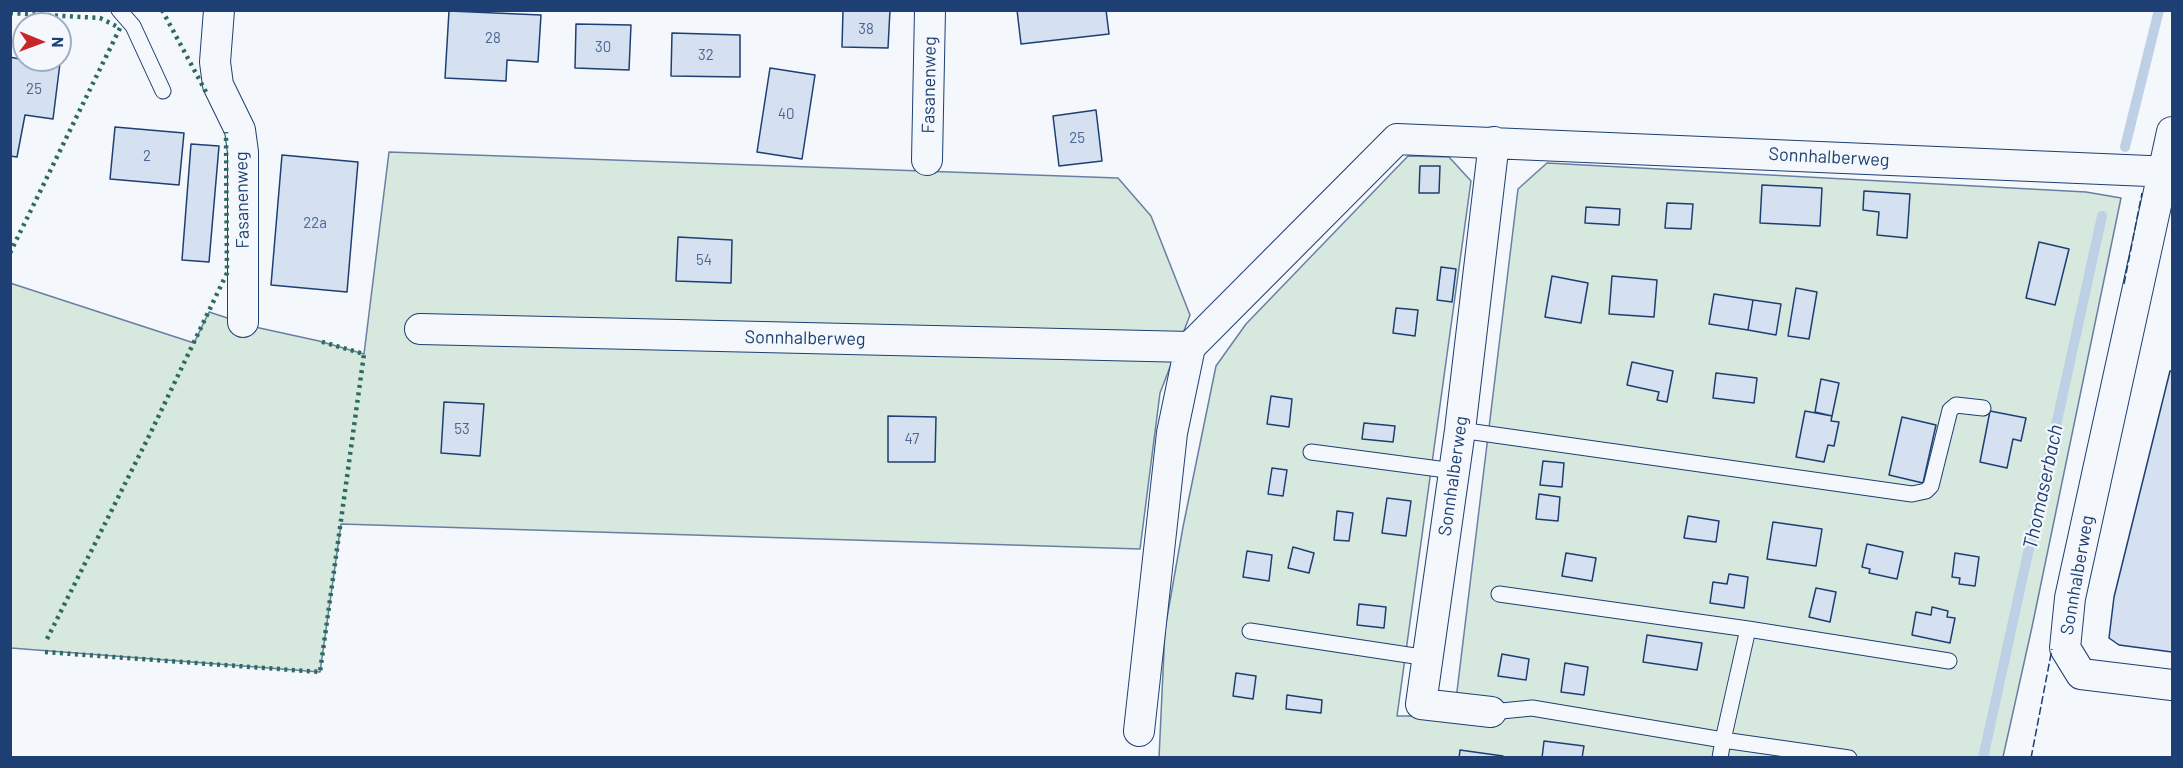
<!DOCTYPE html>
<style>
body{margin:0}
#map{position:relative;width:2183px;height:768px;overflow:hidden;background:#f4f7fb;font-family:Barlow,sans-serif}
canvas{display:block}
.frame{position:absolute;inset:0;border:12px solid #1d3f73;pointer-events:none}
.north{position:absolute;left:12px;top:12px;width:60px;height:60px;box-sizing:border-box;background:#f4f7fb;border:2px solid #9eadc5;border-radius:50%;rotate:91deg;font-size:16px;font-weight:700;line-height:24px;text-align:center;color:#1d3f73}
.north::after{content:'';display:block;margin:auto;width:21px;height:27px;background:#c62828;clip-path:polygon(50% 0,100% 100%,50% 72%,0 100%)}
</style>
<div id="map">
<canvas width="2183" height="768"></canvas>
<div class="frame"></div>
<div class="north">N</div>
</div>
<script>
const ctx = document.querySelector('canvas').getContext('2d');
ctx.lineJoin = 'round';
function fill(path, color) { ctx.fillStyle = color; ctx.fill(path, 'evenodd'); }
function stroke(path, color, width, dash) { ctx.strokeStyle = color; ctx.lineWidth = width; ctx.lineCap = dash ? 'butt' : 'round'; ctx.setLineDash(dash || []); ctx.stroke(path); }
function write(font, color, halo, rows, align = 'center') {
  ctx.font = font + ' Barlow,sans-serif'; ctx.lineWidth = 4.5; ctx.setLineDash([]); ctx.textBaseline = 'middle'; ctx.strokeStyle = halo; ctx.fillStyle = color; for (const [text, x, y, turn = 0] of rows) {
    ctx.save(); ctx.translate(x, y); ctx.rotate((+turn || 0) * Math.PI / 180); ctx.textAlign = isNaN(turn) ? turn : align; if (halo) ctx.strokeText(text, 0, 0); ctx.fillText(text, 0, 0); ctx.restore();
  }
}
const green = new Path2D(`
 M389 152 1118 178 1151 216 1190 315 1160 393 1140 549 341 524 320 672 11 648 10 283 194 343 209 312 255 327 319 341 364 354Z
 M1408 156 1449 157 1471 181 1397 716H1454L1518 189 1547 163 2086 192 2121 198 2032 627 2003 757 1159 758 1165 629 1183 527 1216 366 1246 324Z`);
const stream = new Path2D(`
 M2125 147 2159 10
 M1983 758 2102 216`);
const building = new Path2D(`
 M843 10H890L888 48 842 47Z
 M1017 10H1106L1109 34 1021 44Z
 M449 11 541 15 538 62 507 60 506 81 445 78Z
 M576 24 631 25 629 70 575 68Z
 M672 33 740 35V77L671 76Z
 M10 57 24 60 60 63 53 119 25 115 17 157 10 156Z
 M770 68 815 75 802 159 757 152Z
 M1096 110 1102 161 1059 166 1053 116Z
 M115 127 184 133 179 185 110 179Z
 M191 144 219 146 209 262 182 260Z
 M282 155 358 162 347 292 271 285Z
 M1420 166H1440L1439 193H1419Z
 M1762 185 1822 188 1820 226 1760 223Z
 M1864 191 1910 194 1907 238 1877 235 1879 212 1863 210Z
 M1667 203 1693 204 1691 229 1665 228Z
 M1586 207 1620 209 1619 225 1585 223Z
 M678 237 732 240 731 283 676 281Z
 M2039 242 2069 249 2055 305 2026 298Z
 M1441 267 1456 269 1452 302 1437 300Z
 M1552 276 1588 283 1581 323 1545 317Z
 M1612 276 1657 280 1654 317 1609 314Z
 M1796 288 1817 292 1809 339 1788 336Z
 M1714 294 1753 300 1748 330 1709 324Z
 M1753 300 1781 304 1776 335 1748 330Z
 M1396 308 1418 310 1415 336 1393 333Z
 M1632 362 1673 371 1667 402 1657 400 1659 392 1627 385Z
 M2170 371H2172V652L2119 645 2109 638 2114 597Z
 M1716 373 1757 378 1754 403 1713 398Z
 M1821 379 1839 383 1832 416 1815 412Z
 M1271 396 1292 399 1289 427 1267 424Z
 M444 402 484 404 480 456 441 453Z
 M1805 411 1832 416 1831 421 1839 422 1834 446 1828 445 1824 462 1796 457Z
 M1990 411 2026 418 2021 441 2013 439 2007 468 1980 462Z
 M888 416 936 417 935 462H888Z
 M1902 417 1936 425 1923 483 1889 475Z
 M1364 423 1395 426 1393 442 1362 439Z
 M1543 461 1564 463 1562 487 1540 485Z
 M1272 468 1287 470 1283 496 1268 494Z
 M1539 494 1560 497 1558 521 1536 519Z
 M1387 498 1411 501 1406 536 1382 533Z
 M1337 511 1353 513 1349 541 1334 540Z
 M1688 516 1719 521 1716 542 1684 538Z
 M1773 522 1822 529 1816 566 1767 559Z
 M1867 544 1903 552 1897 579 1869 573 1870 569 1862 567Z
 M1293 547 1314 553 1309 573 1288 568Z
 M1247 551 1272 555 1269 581 1243 577Z
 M1566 553 1596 558 1592 581 1562 576Z
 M1955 553 1979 557 1975 586 1959 584 1960 578 1952 577Z
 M1729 574 1748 577 1744 608 1710 603 1713 582 1727 584Z
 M1816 588 1836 592 1830 622 1809 617Z
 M1359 604 1386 607 1384 628 1357 625Z
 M1932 607 1948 611 1947 617 1955 618 1950 643 1912 635 1916 612 1931 615Z
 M1647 635 1702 643 1697 670 1643 662Z
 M1502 654 1529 659 1526 680 1498 676Z
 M1565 663 1588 667 1584 695 1561 692Z
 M1236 673 1256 676 1253 699 1233 696Z
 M1287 695 1322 700 1321 713 1286 709Z
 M1544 741 1584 746 1582 758H1542Z
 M1460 750 1503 756V758H1459Z`);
const service = new Path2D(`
 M119 10 133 26 163 91
 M1460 430 1912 494 1926 491 1931 486 1950 410 1956 405 1983 408
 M1311 452 1454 471
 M1499 594 1748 629
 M1250 631 1428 658
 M1491 712 1532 708 1723 740 1748 629 1949 661
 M1720 758 1723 740 1849 758`);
const minor = new Path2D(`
 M219 10 215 62 218 85 240 130 243 152V322
 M2172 132 2070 598 2065 648 2081 674 2172 685
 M927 160 930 10
 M420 329 1190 347 1397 139 2172 172
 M1491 712 1421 704 1460 430 1494 142
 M1139 731 1172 433 1190 347`);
const hedge = new Path2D(`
 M162 10 206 92
 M10 13 100 18 120 28 10 253
 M47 639 150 434 227 273 226 132
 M45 652 320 672 364 354 319 341`);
const fence = new Path2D(`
 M2124 284 2142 193
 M2031 758 2052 649`);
const numberNames = [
 ["38",866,29],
 ["28",493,38],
 ["30",603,47],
 ["32",706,55],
 ["25",34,89],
 ["40",786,114],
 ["25",1077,138],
 ["2",147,156],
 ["22a",315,223],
 ["54",704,260],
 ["53",462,429],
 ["47",912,439]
];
const streetNames = [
 ["Fasanenweg",929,85,-89],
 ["Sonnhalberweg",1829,157,3],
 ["Fasanenweg",242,200,-91],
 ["Sonnhalberweg",805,338,1],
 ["Sonnhalberweg",1453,476,-82],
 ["Sonnhalberweg",2077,575,-80]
];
const waterNames = [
 ["Thomaserbach",2043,487,-78]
];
fill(green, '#d7e8df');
stroke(green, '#687fa3', 1.5);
stroke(stream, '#bed0e5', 10);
fill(building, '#d5e0f0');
stroke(building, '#1d3f73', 1.5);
stroke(service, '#1d3f73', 17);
stroke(minor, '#1d3f73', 32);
stroke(service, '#f4f7fb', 15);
stroke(minor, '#f4f7fb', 30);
stroke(hedge, '#2c6c60', 4.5, [3, 4.5]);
stroke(fence, '#1d3f73', 1.5, [8, 3]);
write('15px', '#4b6792', null, numberNames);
write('18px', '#1d3f73', '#f4f7fb', streetNames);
write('italic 20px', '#1d3f73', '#f4f7fb', waterNames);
</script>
